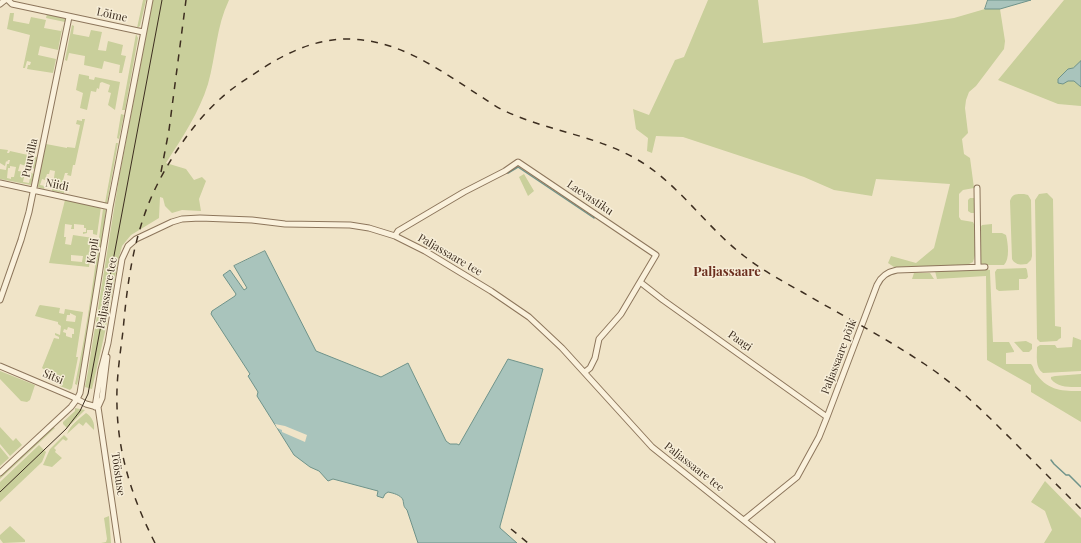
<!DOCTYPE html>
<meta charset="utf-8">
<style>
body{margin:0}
canvas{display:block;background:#f0e4c8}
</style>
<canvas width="1081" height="543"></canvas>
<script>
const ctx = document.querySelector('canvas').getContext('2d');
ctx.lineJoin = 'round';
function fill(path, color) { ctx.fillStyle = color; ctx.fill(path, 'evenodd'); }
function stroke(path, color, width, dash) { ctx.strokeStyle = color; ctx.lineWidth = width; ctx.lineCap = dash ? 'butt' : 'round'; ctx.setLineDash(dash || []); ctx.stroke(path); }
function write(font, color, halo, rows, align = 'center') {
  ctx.font = font + ' "Playfair Display",serif'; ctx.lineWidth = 3; ctx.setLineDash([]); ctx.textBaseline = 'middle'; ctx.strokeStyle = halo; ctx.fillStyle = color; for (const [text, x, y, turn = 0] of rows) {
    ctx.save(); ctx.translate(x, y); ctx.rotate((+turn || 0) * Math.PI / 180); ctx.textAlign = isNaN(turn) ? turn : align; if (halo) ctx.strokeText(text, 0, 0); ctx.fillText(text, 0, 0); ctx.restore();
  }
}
const green = new Path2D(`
 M143 0H146L140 26 137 28Z
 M153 0H229C216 27 216 56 208 84 199 113 182 138 166 163L186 169 194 180 202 177 206 181 199 199 201 211 182 210 172 213 165 206 163 198 160 197 159 218 131 235 122 246 118 261 105 332 92 389 85 387 88 371 119 178Z
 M708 0H758L763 43 916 24 954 18 985 9H1000L1005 41 1004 49 976 86 969 92 966 100 965 108 968 133 962 139 964 154 970 158 974 188 963 190 959 194V217L961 220 973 222 975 226 976 252 973 262 967 265 894 267 888 263 891 256 916 263 934 248 950 184 876 179 872 196 834 190 804 177 683 137 656 136 652 153 647 151 648 138 636 129 633 109 649 115 675 60 684 57Z
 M1064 0H1081V106L1058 104 998 80Z
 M10 13H14L13 21 29 24 31 17 46 20 44 28 61 31 63 24 58 50 40 46 38 55 56 59 53 73 27 69 28 65H30L31 62 27 61 25 68H23L30 35 7 29Z
 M47 14 64 18 66 20 65 22 46 18Z
 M72 25 74 26 73 34 89 37 91 30 102 32 98 50 106 51 108 41 123 45 121 55 126 56 122 73H119L120 65 104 61 102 69 84 65 85 56 69 53 67 61 65 60Z
 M136 34 138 38 125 110H122Z
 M79 74 89 76V79L94 80 95 77 120 82 115 110 108 105 111 93 108 92 110 85 102 82 100 83 99 89 97 88 96 92 91 91 87 110 80 108 83 93 76 90Z
 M121 114 124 115 119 139 117 138Z
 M82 119H85L75 165H73L71 176 67 175 68 173H65L62 184H60V181H57L55 189 64 191V193L52 191 55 171 50 170 49 174H47L45 180 42 179 40 185 45 186 44 189 37 187 46 144 67 148V147L75 148 80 125 76 124 77 120 82 121Z
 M116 143H118L107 203H105Z
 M0 149 8 150 7 153H9L10 151 37 157 35 169 20 164 18 171 25 172 23 182 29 183 31 173 34 174 31 185 0 179V169L6 170 7 164H9L10 160H8L7 162 6 161 5 166 0 163ZM10 166 16 167 14 177H11V179L7 178 8 168H10Z
 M524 174 534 191 528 196 519 177Z
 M1047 193 1053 199 1055 326 1061 327V338L1059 339 1057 341 1040 342 1037 339 1035 200 1039 194Z
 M1024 194 1028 195 1031 200 1032 256 1031 260 1027 264C1021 265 1015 265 1012 259L1010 201C1012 193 1018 194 1024 194Z
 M970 198H974V213H971L968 211V200Z
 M65 200 101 207 97 235 93 234V230H87V233L83 234V232H86V228H84V225L74 224V229H71L72 225 65 224 64 237H66L65 244 71 245 73 235 93 238 89 267 49 263ZM71 255 83 256 82 262 71 261Z
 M103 209 106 210C98 268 91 327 77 385L75 384C88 326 95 267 103 209Z
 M992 224V233H1002L1006 235C1008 243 1010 259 1004 265H983L981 263 980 228 982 225Z
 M1026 268 1027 270 1028 277 1026 279H1019V290L999 291 996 289 995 272 997 269Z
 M986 269 990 270V272L993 342H1009L1014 351V352L1006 353V364H1031C1034 367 1034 372 1037 375 1049 391 1063 391 1081 391V422L1031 392V385L987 360 986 276 937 279 935 271Z
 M914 273H930L934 279H912Z
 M40 305 60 308 59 313 64 314 65 309 83 312 76 357H78L72 388 70 390 60 386 59 381 43 375 45 370 42 368 54 338 59 339V337L55 335V333L60 335 61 326 58 324V322L35 316 39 306ZM70 313 76 316 75 322 66 321 67 315H70ZM68 327 74 329V334H72V338L66 336V333L63 332 64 329 67 330Z
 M1073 337 1081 340V371L1043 373C1035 368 1037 356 1037 347L1040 345H1055L1057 348 1072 347Z
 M1026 341 1032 344V349L1029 352H1023L1014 342Z
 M0 371 35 385 30 400 27 402 21 401 0 379Z
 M1081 374V387C1070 387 1058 388 1051 379V377L1055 376Z
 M75 408 85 410 67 428 63 424V422L75 411Z
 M86 413C92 417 95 423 94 430L86 422 83 426 79 423 67 434C70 425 79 419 86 413Z
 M0 427 13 441 16 438 22 445 10 456 0 444Z
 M53 427 55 428 0 479V477Z
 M64 435 68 439 66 441 63 439 54 448 56 450 55 452 62 458 52 467 43 465 50 449Z
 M39 445 46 452 42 462 0 502V482Z
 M0 447 9 458 0 466Z
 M1045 481 1081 518V543H1044L1052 530 1045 511 1031 502Z
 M109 516 111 543H101L106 542 107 539 104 518Z
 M10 526 25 540V542L3 543 0 539V535Z`);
const water = new Path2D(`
 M988 0H1031L1000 9H985Z
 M1081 61V87L1074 81H1068L1063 84 1058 83V79L1068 69 1073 68Z
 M265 251 316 351 381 377 408 363 446 441 450 444H457L459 445 508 359 543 369 500 526V528L517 543H418L407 510C403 506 404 505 403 500 401 495 393 493 388 492L385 494 383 498 377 496 378 491 333 479 328 481 319 471 310 467 294 455 257 396 258 392 248 376 250 374 211 314 212 311 235 296 236 294 223 275 230 270 244 290 247 288 234 266Z`);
const pier = new Path2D(`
 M275 424 285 426 307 435 305 442 282 432V430L277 428Z`);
const stream = new Path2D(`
 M508 173 518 167 594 218
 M1051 460 1054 464 1066 475H1069L1081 487`);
const minor = new Path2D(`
 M8 0 12 4 143 32
 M0 4 5 0
 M0 183 110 207
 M977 188 978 267
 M395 236 398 231 464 192 505 171 518 162 656 255 621 314 599 339 595 358 590 368 585 372
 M640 282 663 300 827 417
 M0 300 21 240 29 212 69 17
 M0 366 73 397 86 404 97 407
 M95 407 101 370 108 343 122 259 128 246 136 239 172 222 182 219 200 218 252 220 285 224 350 225 369 228 395 236 425 251 491 291 529 317 562 348 652 447 772 543
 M98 407 118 543
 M98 407 102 398 107 357
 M0 473 71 407 77 399 80 393 110 207 150 0
 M744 520 797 477 819 437 827 417 877 285C881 276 887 272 897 270L985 267`);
const tram = new Path2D(`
 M0 492 66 429 80 411 88 394 162 0`);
const rail = new Path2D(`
 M161 172 169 130 186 0
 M511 529 528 543
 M155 543C133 500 118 455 117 406 116 381 120 355 123 331 127 286 132 247 148 205 163 168 190 126 220 99 233 87 248 78 263 68 288 52 316 39 347 39 397 39 437 68 477 94 486 99 494 106 503 110 546 131 596 135 638 160 679 184 706 227 744 256 762 270 782 281 802 292 843 316 886 338 926 365 956 385 981 409 1006 434 1031 459 1056 484 1081 509`);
const streetNames = [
 ["Lõime",112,15,12],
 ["Puuvilla",30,158,-78],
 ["Niidi",57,185,12],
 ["Laevastiku",590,198,34],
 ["Kopli",93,251,-81],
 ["Paljassaare tee",450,255,30],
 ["Paljassaare tee",107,293,-80],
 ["Paagi",740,341,35],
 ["Paljassaare põik",839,357,-69],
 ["Sitsi",53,377,23],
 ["Paljassaare tee",694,467,38],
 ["Tööstuse",118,474,82]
];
const quarterNames = [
 ["Paljassaare",727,272]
];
fill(green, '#c9cf9b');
fill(water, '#a9c4bc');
stroke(water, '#6f938a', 1);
fill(pier, '#f0e4c8');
stroke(stream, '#6f938a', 1.5);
stroke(minor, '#8d765c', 7);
stroke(minor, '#faf1dc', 5);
stroke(tram, '#3d2e20', 1);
stroke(rail, '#3d2e20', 1.5, [7, 7]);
write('11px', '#3d2e20', '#f7eed8', streetNames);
write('bold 13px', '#6b2e1e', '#f7eed8', quarterNames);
</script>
